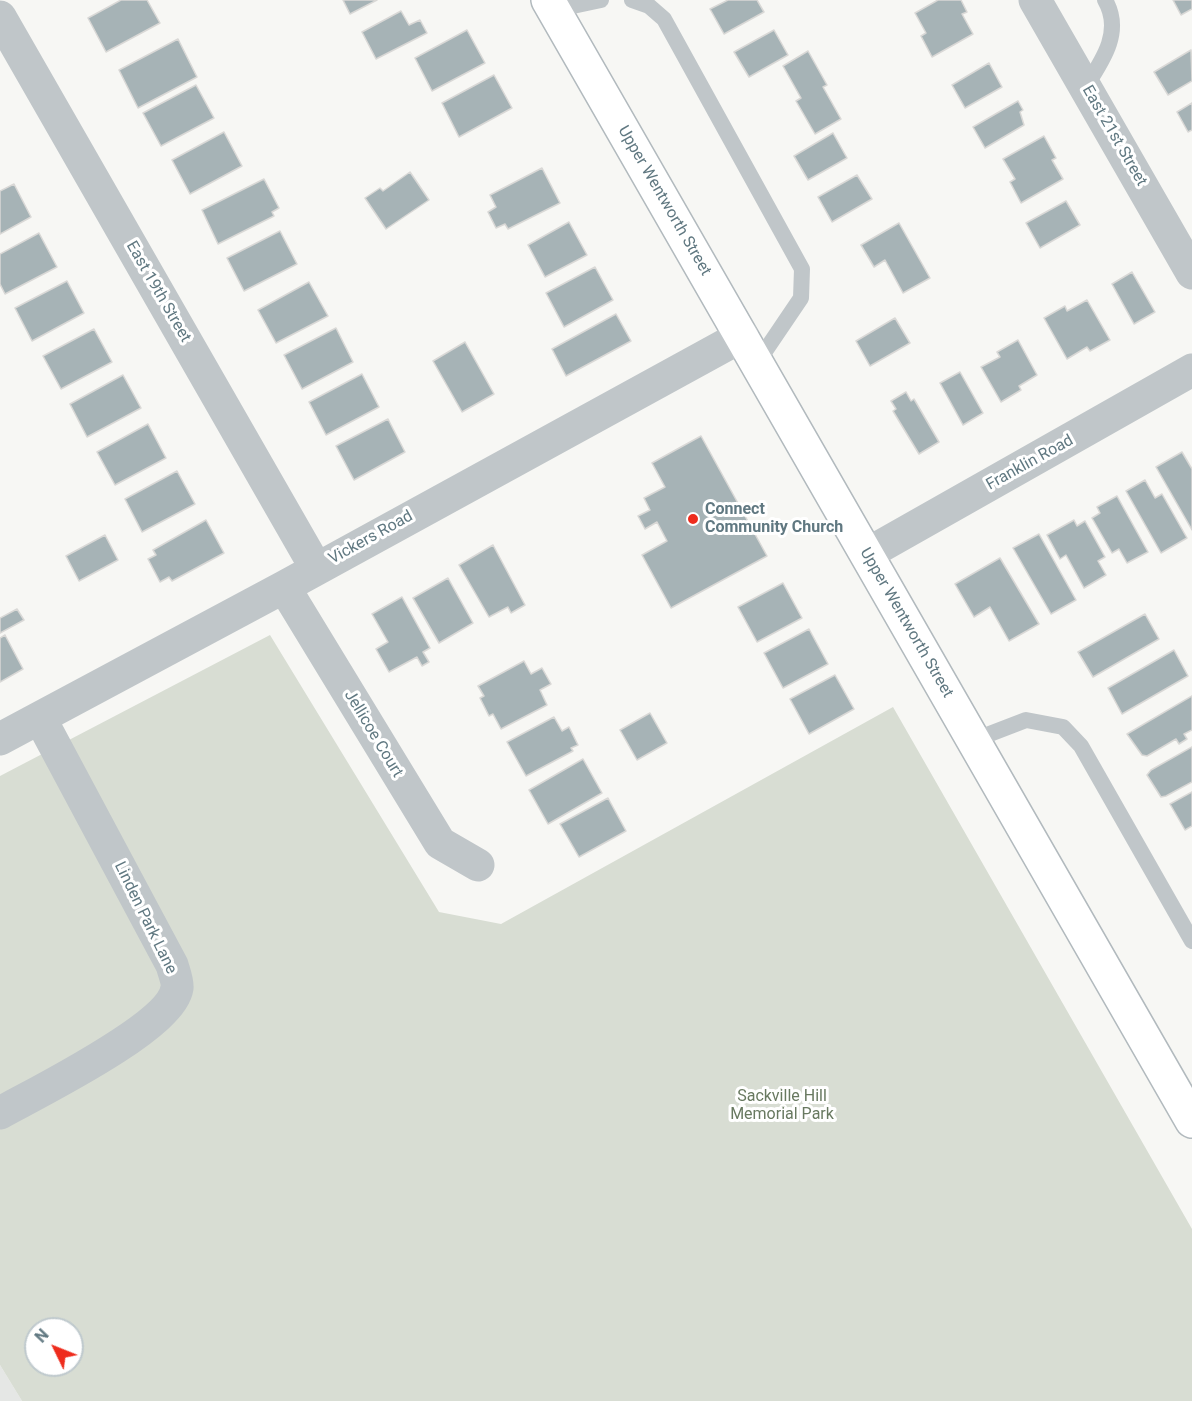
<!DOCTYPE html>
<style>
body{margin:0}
#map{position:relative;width:1192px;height:1401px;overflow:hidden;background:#f7f7f4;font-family:Roboto,sans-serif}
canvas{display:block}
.north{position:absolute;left:24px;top:1317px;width:60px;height:60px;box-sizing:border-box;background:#fff;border:2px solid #bfc9cd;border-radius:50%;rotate:313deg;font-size:16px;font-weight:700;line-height:24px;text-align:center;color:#607881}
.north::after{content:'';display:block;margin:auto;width:21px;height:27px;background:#ee2c1d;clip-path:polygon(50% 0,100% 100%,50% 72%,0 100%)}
</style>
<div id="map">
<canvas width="1192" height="1401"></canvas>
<div class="north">N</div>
</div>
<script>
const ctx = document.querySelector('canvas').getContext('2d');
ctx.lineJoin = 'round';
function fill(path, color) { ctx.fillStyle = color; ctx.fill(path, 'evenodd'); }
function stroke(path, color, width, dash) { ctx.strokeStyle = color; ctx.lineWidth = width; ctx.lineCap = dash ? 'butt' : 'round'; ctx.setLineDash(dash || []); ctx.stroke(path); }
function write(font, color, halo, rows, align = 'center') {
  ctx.font = font + ' Roboto,sans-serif'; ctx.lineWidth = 6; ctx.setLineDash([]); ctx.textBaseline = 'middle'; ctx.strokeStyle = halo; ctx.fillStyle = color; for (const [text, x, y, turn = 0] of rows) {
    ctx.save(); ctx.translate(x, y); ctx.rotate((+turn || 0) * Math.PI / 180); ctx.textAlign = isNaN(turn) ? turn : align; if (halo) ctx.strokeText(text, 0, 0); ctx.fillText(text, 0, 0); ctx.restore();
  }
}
const built = new Path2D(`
 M0 1365 22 1401H0Z`);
const green = new Path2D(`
 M270 635 439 912 501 924 893 707 1192 1229V1401H22L0 1365V776ZM36 1329H72V1365H36Z`);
const building = new Path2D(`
 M121 0H147L160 23 106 52 88 18Z
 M343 0H377L350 14Z
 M728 0H757L764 12 724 34 710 9Z
 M938 0H961L967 12 962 14 973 34 932 57 921 36 926 33 915 13Z
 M1173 0H1192V9L1181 15Z
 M401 11 409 25 420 20 427 33 376 59 362 32Z
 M467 30 485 63 432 91 415 58Z
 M774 30 788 55 749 77 734 52Z
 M178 39 197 77 138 108 119 70Z
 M1191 50 1192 81 1168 95 1154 72Z
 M808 51 827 85 823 87 841 119 815 134 796 101 801 98 783 66Z
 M989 63 1002 87 965 108 952 85Z
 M494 75 512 108 459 137 442 103Z
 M196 85 214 118 161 146 143 113Z
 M1018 101 1023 110 1020 112 1024 125 985 148 973 127Z
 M1192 103V130L1188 132 1177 112Z
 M224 132 242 166 190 194 172 160Z
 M833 133 847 158 808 180 794 156Z
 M1044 136 1056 158 1052 160 1063 179 1021 203 1010 182 1015 179 1003 159Z
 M542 168 560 203 508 229 505 224 496 228 488 212 496 207 490 195Z
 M410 172 429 200 386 229 365 198 380 188 383 191Z
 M857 175 872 199 832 222 818 197Z
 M264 179 279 208 272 212 274 216 218 244 202 210Z
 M14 184 31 217 0 234V191Z
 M1066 201 1080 225 1040 248 1026 223Z
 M569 222 587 255 545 277 528 245Z
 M899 223 930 278 903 293 885 260 874 267 861 245Z
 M280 231 297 264 244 291 227 258Z
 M39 233 57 267 5 294 0 284V254Z
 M595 267 613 300 564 327 546 293Z
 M1132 272 1155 312 1134 324 1112 284Z
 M67 281 84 313 32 341 15 308Z
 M309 282 328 316 276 343 258 310Z
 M1087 300 1110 340 1090 351 1087 347 1067 359 1044 318 1065 306 1067 311Z
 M616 314 631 341 566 376 552 349Z
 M895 318 910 343 870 366 856 341Z
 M336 328 353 362 302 389 284 355Z
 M94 329 112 362 61 389 43 356Z
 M1018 340 1037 375 1019 386 1021 390 1001 402 981 367 1000 357 997 352Z
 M465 342 494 394 462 412 433 361Z
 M960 372 983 413 963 425 940 383Z
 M362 374 379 407 326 435 309 402Z
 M123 375 141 408 87 437 70 404Z
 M906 392 911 401 914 399 939 442 919 454 893 411 896 409 891 401Z
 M388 419 405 452 354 480 336 446Z
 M148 424 166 458 115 485 97 452Z
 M701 436 767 556 671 608 642 555 667 541 657 522 645 529 638 516 650 510 644 498 665 487 652 463Z
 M1182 452 1192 469V530L1156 467Z
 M177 471 195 504 142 532 125 499Z
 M1145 480 1155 498 1162 494 1187 538 1161 553 1126 491Z
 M1117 496 1148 552 1127 563 1119 549 1112 553 1092 518 1100 513 1097 507Z
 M206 520 224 553 172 581 169 577 160 582 148 559 156 555 153 550Z
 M1074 520 1077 526 1085 521 1105 557 1098 561 1106 575 1084 588 1066 555 1060 559 1047 535Z
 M1039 534 1076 600 1051 614 1013 548Z
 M105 535 118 560 79 581 66 556Z
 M493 545 525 605 511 613 508 607 489 617 459 565Z
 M1000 558 1039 624 1009 641 990 607 974 617 955 584Z
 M448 578 473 623 439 643 413 598Z
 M783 583 802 618 757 642 738 607Z
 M402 597 430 648 423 652 429 662 422 666 417 657 389 672 376 649 388 642 372 614Z
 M17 609 24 620 0 633V618Z
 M1145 614 1159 639 1093 677 1078 652Z
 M809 629 828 664 783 688 764 653Z
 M5 635 23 669 0 682V638Z
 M1174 650 1188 676 1122 714 1108 688Z
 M524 661 531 674 542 668 551 684 540 690 547 705 501 729 493 714 489 716 480 698 484 696 478 686Z
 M835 675 854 709 809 734 790 699Z
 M1192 696V730L1184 734 1187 739 1179 744 1176 739 1147 756 1142 755 1127 734Z
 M650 713 667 743 637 760 620 730Z
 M554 717 562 731 569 727 578 745 571 748 573 751 526 776 507 742Z
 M1192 747V782L1166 796 1161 797 1147 775 1151 770Z
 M583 759 602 793 548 824 529 790Z
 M1192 792V826L1185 830 1170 804Z
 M608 798 626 831 579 857 560 824Z`);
const lane = new Path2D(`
 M632 0 649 6 664 19 802 269 801 298 757 363
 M554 10 601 0
 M1086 86C1103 60 1123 31 1105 0
 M974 740 1026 720 1063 727 1081 746 1192 941`);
const street = new Path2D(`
 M1035 0 1192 273
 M0 17 316 568
 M867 554 1192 370
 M284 587 440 843 478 865
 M0 739 284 587 742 336
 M0 1113C36 1093 171 1027 177 988 178 982 174 972 172 965L40 718`);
const secondary = new Path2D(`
 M548 0 1192 1121`);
const markers = [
 [693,519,6,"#ee2c1d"]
];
const streetNames = [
 ["East 21st Street",1114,136,60],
 ["Upper Wentworth Street",664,201,60],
 ["East 19th Street",158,292,60],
 ["Franklin Road",1030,463,-29],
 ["Vickers Road",371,538,-29],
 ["Upper Wentworth Street",906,623,60],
 ["Jellicoe Court",373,734,59],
 ["Linden Park Lane",145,918,64]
];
const poiNames = [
 ["Connect",705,510],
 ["Community Church",705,528]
];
const parkNames = [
 ["Sackville Hill",782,1097],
 ["Memorial Park",782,1115]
];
fill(built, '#e5e7e5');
fill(green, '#d8ddd3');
fill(building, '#a6b3b6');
stroke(building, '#d9d8d6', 1.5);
stroke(secondary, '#b2babe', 36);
stroke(lane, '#c0c6c9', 16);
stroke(street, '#c0c6c9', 33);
stroke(secondary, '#fff', 33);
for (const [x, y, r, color] of markers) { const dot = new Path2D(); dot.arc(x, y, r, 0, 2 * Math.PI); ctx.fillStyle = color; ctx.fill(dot); stroke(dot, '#fff', 2); }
write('16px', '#607881', '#fff', streetNames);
write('bold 16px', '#607881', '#fff', poiNames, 'left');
write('16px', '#687960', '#fff', parkNames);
</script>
